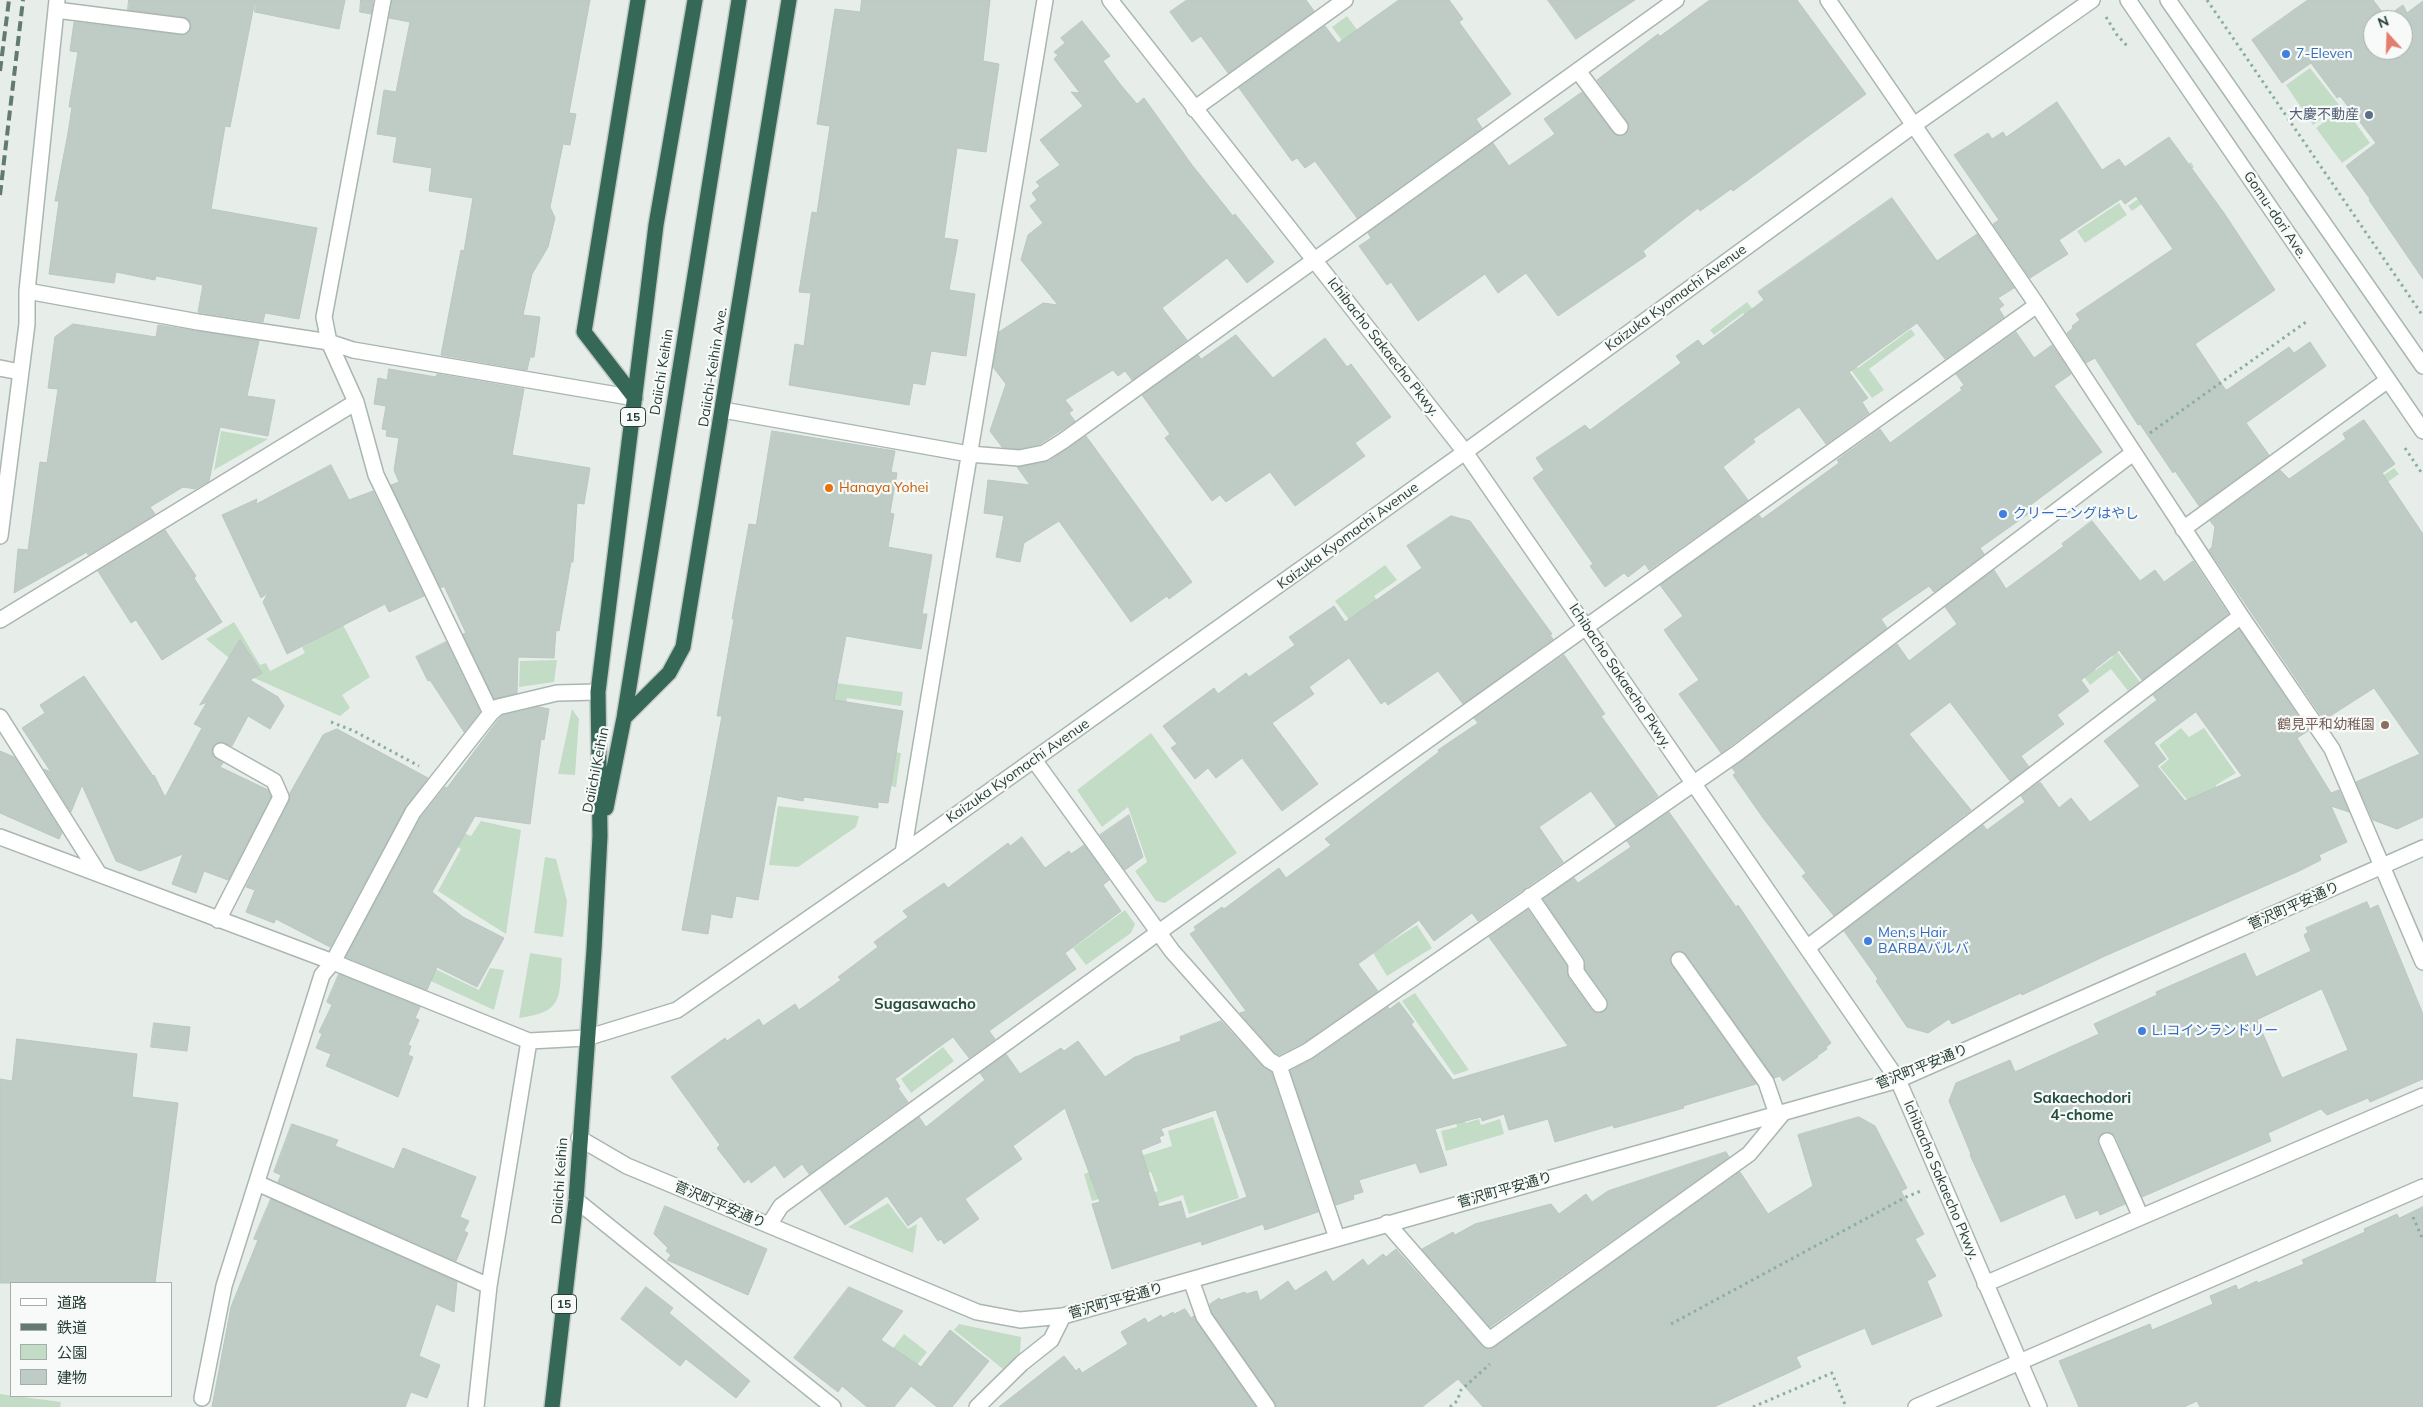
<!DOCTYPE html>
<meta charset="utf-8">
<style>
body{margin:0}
#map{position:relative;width:2423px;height:1407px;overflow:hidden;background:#e7eeea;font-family:Mulish,"Noto Sans JP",sans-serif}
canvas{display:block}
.legend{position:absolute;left:10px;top:1282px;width:162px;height:115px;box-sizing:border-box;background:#f7faf8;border:1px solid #a4afaa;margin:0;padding:6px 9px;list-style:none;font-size:15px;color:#273f35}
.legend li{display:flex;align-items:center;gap:10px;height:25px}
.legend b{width:25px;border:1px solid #a4afaa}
.north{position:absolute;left:2363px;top:10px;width:50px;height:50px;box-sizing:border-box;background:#f7faf8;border:1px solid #a4afaa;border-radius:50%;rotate:340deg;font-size:14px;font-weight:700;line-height:20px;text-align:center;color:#273f35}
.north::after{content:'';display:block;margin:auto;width:18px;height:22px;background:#e47d6e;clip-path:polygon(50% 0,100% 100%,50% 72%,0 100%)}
</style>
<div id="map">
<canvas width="2423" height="1407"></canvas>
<ul class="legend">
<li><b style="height:6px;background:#fff"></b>道路</li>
<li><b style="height:6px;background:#627a71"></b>鉄道</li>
<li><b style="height:14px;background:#c2dcc6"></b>公園</li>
<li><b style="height:14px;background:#bfccc5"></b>建物</li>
</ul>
<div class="north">N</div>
</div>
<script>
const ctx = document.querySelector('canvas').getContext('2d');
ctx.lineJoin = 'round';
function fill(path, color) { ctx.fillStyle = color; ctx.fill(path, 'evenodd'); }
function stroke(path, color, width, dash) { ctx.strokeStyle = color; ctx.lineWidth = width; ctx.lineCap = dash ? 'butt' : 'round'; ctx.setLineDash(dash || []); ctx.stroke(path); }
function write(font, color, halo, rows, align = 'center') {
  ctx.font = font + ' Mulish,"Noto Sans JP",sans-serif'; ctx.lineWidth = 4.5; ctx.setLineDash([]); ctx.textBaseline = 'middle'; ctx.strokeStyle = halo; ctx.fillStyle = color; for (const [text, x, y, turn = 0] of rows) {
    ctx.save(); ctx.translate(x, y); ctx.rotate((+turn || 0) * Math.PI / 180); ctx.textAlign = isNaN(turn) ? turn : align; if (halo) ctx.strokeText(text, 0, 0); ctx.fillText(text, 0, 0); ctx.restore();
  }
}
const green = new Path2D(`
 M1347 16 1369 46 1360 65 1332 27Z
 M2310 68 2340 106 2313 125 2286 85Z
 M2344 107 2370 143 2342 163 2316 128Z
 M2191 162 2194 167 2132 211 2128 206Z
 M2119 203 2127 215 2085 243 2077 231Z
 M1747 302 1791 359 1743 313 1714 335 1710 330Z
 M1911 329 1915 335 1869 369 1884 390 1872 398 1829 341 1834 337 1858 368Z
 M221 431 268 439 214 470Z
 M2394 468 2399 474 2347 511 2342 504Z
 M1385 565 1397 580 1374 596 1382 607 1350 621 1335 601Z
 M234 622 260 665 266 663 270 671 305 653 302 647 343 625 370 677 342 695 350 708 340 716 252 677 206 639Z
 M2107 638 2140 682 2128 691 2111 669 2090 685 2083 675 2093 667 2096 670 2113 657 2102 642Z
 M557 660 554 682 519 687 520 661Z
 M828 682 903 692 901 706 847 698 841 740Z
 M572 709 579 719 575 775 558 774Z
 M2181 728 2189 737 2204 728 2236 773 2216 785V787L2188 801 2160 767 2169 759 2159 745Z
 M1151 733 1237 853 1165 903 1156 901 1135 871 1147 862 1128 807 1102 827 1077 790Z
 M875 749 901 753 896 787 870 783Z
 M778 806 859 816 856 827 798 867 769 865Z
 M481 821 521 830 506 934 438 891 461 849 454 844 461 832 471 836Z
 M545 857 556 859 567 901 563 937 534 933Z
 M1125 910 1135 924 1131 933 1086 965 1073 948Z
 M1417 925 1432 948 1387 976 1373 953Z
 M530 953 562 958C559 998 564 1012 519 1018Z
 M429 966 479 990 490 968 504 970 494 1010 422 977Z
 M1415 993 1469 1070 1454 1075 1402 1001Z
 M943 1047 954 1061 911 1093 901 1079Z
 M1213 1117 1239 1198 1189 1214 1183 1195 1156 1204 1153 1193 1158 1191 1151 1172 1131 1178 1134 1188 1092 1201 1084 1174 1172 1146 1168 1131Z
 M1479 1119 1481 1125 1500 1119 1504 1134 1446 1151 1441 1131 1457 1127 1456 1122 1464 1120 1466 1123Z
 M888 1203 908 1229 917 1224 913 1253 848 1227Z
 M959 1324 1021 1337 1020 1354 1003 1369 954 1330Z
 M904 1334 927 1352 903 1383 880 1365Z
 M0 1394 61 1402 60 1407H0Z`);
const building = new Path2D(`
 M129 0H255L230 127 225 126 211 209 317 228 299 319 265 313 263 322 198 312 203 285 156 276 155 280 116 272 114 283 49 274 59 201H55L68 133 72 107H69L78 52 70 51 74 22 181 35 186 34 191 28 190 22 184 17 128 10Z
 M256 0H345L339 29 255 12Z
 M361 0H373L371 14 360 12Z
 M392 0H590L569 113 576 114 570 145 563 144 550 207 555 218 548 247 532 274 523 315 540 317 534 357H530L527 370 441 355 461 250 464 251 473 198 429 191 432 168 393 162 397 137 377 134 384 90 396 92 410 22 389 18Z
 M862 0H990L983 61 999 64 986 152 957 148 944 238 958 240 949 290 975 294 966 356 931 351 925 385 913 383 909 405 789 385 795 344 804 346 811 293 799 292 812 212 817 213 830 126 817 124 835 9 860 12Z
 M1187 0H1306L1314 11 1228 73 1201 36 1192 42 1170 12Z
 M1399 0H1449L1463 19 1459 22 1511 94 1476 119 1482 128 1357 218 1315 161 1305 168 1297 158 1292 161 1239 88 1325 26 1338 43Z
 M1548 0H1635L1576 39Z
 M1710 0H1797L1866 94 1733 191 1731 189 1700 211 1698 208 1643 251 1646 256 1558 316 1526 273 1498 293 1485 274 1418 321 1391 282 1387 285 1359 246 1371 238 1368 233 1493 143 1509 166 1555 134 1544 119 1582 92 1613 133 1621 136 1625 135 1629 130 1628 122 1597 80 1658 34 1660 36Z
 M2308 0H2373L2386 17 2403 5 2407 13 2423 1V279L2369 200 2370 199 2346 166 2376 143 2340 96 2337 98 2311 63 2282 83 2252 40ZM2373 20H2403V50H2373Z
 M1082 21 1110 56 1103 61 1120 84 1137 104 1144 98 1192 165 1233 216 1235 214 1274 262 1247 283 1227 258 1162 308 1187 340 1132 380 1125 371 1118 376 1113 370 1065 400 1073 410 1069 413 1075 421 1040 444 1018 449 1002 447 990 431 1006 384 993 367 999 332 1043 303 1058 305 1021 260 1028 235 1043 223 1030 206 1037 200 1032 193 1040 186 1036 182 1060 165 1040 140 1083 106 1071 92 1080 93 1054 59 1058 55 1054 52 1065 43 1061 38Z
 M2057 102 2102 170 2119 159 2125 167 2169 137 2224 213 2275 290 2195 344 2225 389 2227 390 2289 347 2294 353 2310 342 2326 366 2246 423 2269 455 2199 506 2175 471 2173 473 2140 424 2138 425 2095 358 2086 363 2067 333 2073 328 2072 326 2080 320 2076 314 2173 249 2136 196 2125 204 2121 199 2059 240 2068 254 2030 278 1993 224 1999 220 1954 155 1988 133 1992 139 2003 132 2006 137Z
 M1892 198 1937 261 1977 234 2014 288 1998 298 2004 305 1999 309 2004 317 1945 359 1917 323 1849 372 1868 398 1862 402 1869 413 1826 444 1799 407 1753 439 1755 442 1723 467 1748 500 1649 570 1645 564 1628 577 1624 573 1605 587 1590 566 1593 564 1533 478 1544 470 1536 458 1585 425 1590 430 1681 363 1676 356 1698 340 1703 346 1764 300 1758 292Z
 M73 324 156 337 158 325 259 341 247 396 275 400 268 436 220 427 209 481 195 489 183 487 150 507 155 514 88 555 87 552 14 593 18 549 28 550 40 462 47 463 58 389 48 388 55 337Z
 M2016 332 2034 358 2052 345 2071 374 2054 386 2102 452 2025 509 2028 514 1980 548 1984 554 1934 592 1929 586 1881 619 1887 628 1721 753 1679 694 1699 680 1664 630 1683 616 1660 585 1759 515 1762 519 1839 463 1837 460 1880 429 1890 443 1962 390 1960 388 1964 385 1956 374Z
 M1236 335 1273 378 1325 338 1347 367 1351 364 1391 417 1355 443 1365 456 1295 506 1270 472 1226 502 1220 495 1212 501 1165 438 1170 434 1142 395 1198 355 1201 359Z
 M389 369 436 377 437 374 524 389 512 455 590 468 584 504 577 503 573 562H571L559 631 556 630 554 658 518 657 517 693 494 699 463 634 466 633 444 586 441 588 391 485 399 482 394 470 399 438 386 436 387 430 382 429 386 406 374 404 378 378 387 380Z
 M2364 420 2395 464 2382 473 2423 534V817L2397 829 2373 820 2356 782 2420 754 2374 688 2324 720 2209 550 2212 547 2215 527 2210 521 2280 470 2289 479 2346 439 2343 434Z
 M772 431 895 451 891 472 897 473 890 513 894 514 888 547 932 555 922 614H927L921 649 846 636 834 700 903 711 888 803 878 802V808L804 797 803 801 777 796 758 900 736 896 732 918 711 914 708 934 682 930 722 716H717L734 619H732L749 524 756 525Z
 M1086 436 1192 582 1169 599 1167 596 1131 622 1059 521 1024 543 1020 562 996 557 1004 516 984 513 988 480 1030 485 1017 467 1049 461Z
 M331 465 349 500 373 491 424 596 389 612 385 604 287 654 263 602 268 593 261 598 222 515 257 499 256 504Z
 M1451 516 1470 521 1552 634 1550 635 1553 639 1463 704 1438 671 1388 705 1385 701 1381 704 1349 658 1309 687 1314 694 1272 723 1318 784 1282 811 1242 758 1216 778 1208 768 1195 779 1171 748 1177 744 1163 726 1214 688 1218 694 1246 673 1249 677 1295 645 1289 637 1334 606 1345 622 1422 568 1407 546Z
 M2092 521 2140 581 2155 570 2164 582 2193 561 2228 614 2142 680 2119 650 2081 680 2089 691 2057 715 2064 724 2021 756 2029 767 2010 781 1950 702 1909 734 1971 810 1834 916 1802 876 1806 873 1763 818 1733 775 1736 773 1732 768 1897 644 1909 661 1957 624 1945 607 1994 570 2006 589 2064 546 2062 544Z
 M165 530 196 576 194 578 222 622 162 660 136 620 131 623 98 571Z
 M2239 629 2308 731 2297 738 2331 793 2339 790 2349 812 2331 806 2347 842 2319 855 2321 860 2297 872 2105 956 2022 995 2021 993 1952 1024 1949 1019 1928 1033 1907 1027 1876 981 1878 979 1844 931 1983 825 1987 830 2025 802 2021 796 2040 782 2059 808 2071 798 2090 822 2140 786 2104 741 2157 700 2153 695ZM2196 712 2242 776 2185 801 2157 766 2166 759 2154 743Z
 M240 640 262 673 250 680 278 697 284 706 270 729 248 716 232 746 220 742 213 746 212 752 213 756 223 763 220 767 268 790 271 797 228 880 204 871 196 893 172 884 183 854 140 871 116 861 82 785 71 812 44 769 51 772 22 728 45 713 40 705 84 676 153 776 154 775 165 797 202 728 194 724 207 702 200 705Z
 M446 642 480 712 464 732 430 680 428 681 416 657Z
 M1564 655 1605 714 1601 716 1658 796 1616 826 1591 791 1539 827 1563 862 1478 921 1472 913 1434 941 1419 920 1358 964 1378 991 1303 1043 1279 1055 1275 1053 1240 1013 1246 1011 1190 934 1196 930 1194 927 1222 907 1224 909 1279 868 1286 878 1331 845 1325 839 1439 752 1438 750 1478 723 1474 718Z
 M539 707 549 709 544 740 541 739 530 824 475 816 432 892 463 917 504 938 477 987 437 967 427 990 346 957 421 817 445 787 447 788 498 720 502 716Z
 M337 729 428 778 405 808 330 947 276 919 274 923 246 912 255 890 246 887 289 801 290 793 323 735Z
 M0 751 14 757 62 833 59 839 0 813Z
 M1669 812 1736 907 1738 905 1831 1043 1826 1047 1827 1049 1817 1056 1818 1057 1783 1081 1780 1076 1774 1078 1687 955 1678 951 1670 957 1671 965 1756 1084 1683 1106 1684 1108 1614 1128 1613 1125 1555 1142 1548 1119 1509 1130 1504 1114 1482 1121 1481 1117 1435 1129 1447 1165 1420 1173 1416 1163 1359 1180 1363 1192 1353 1195 1354 1199 1336 1205 1290 1071 1313 1059 1388 1007 1390 1009 1399 1002 1414 1022 1411 1024 1453 1080 1568 1046 1489 937 1528 910 1567 966 1568 977 1591 1009 1596 1013 1604 1012 1608 1007 1607 999 1585 969 1584 958 1543 899 1574 878 1578 883 1631 847 1627 841Z
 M1129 815 1143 857 1125 870 1100 835Z
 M1022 837 1045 868 1069 851 1071 854 1084 845 1109 880 1103 885 1121 911 1065 953 1076 969 989 1031 995 1039 969 1058 953 1037 895 1079 900 1087 898 1088 908 1102 809 1174 802 1164 784 1178 775 1165 751 1183 749 1179 744 1183 717 1148 720 1145 671 1077 725 1038 727 1041 759 1019 763 1026 795 1004 799 1010 841 980 838 977 878 947 874 942 908 917 903 911 944 883 948 888 1008 843 1010 846Z
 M2367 902 2370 909 2378 905 2423 1014V1079L2370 1102 2368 1098 2327 1115 2321 1109 2268 1133 2271 1141 2142 1197 2116 1137 2112 1133 2104 1132 2099 1136 2098 1144 2125 1204 2100 1215 2098 1210 2076 1219 2065 1194 2001 1222 1970 1155 1971 1154 1949 1101 1956 1083 2010 1060 2015 1072 2099 1034 2094 1024 2157 995 2156 992 2245 953 2256 977 2311 951 2304 935 2308 932 2306 928ZM2322 989 2348 1050 2282 1078 2257 1020Z
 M339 974 420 1007 415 1018 419 1020 408 1045 411 1046 408 1055 413 1057 398 1097 326 1066 331 1054 316 1048 322 1034 319 1032 332 1005 327 1002Z
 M1221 1021 1262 1066 1271 1072 1318 1212 1265 1230 1263 1224 1202 1245 1201 1241 1112 1269 1092 1204 1100 1202 1065 1108 1013 1146 1022 1159 965 1199 979 1219 944 1244 941 1239 938 1241 921 1216 908 1226 887 1196 845 1225 820 1189 919 1117 926 1127 985 1080 980 1073 1006 1054 1020 1074 1061 1048 1064 1051 1078 1041 1105 1077 1135 1057 1181 1041 1180 1037ZM1216 1110 1247 1197 1186 1219 1181 1201 1159 1207 1141 1150 1161 1142 1159 1137 1164 1135 1161 1129Z
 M154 1023 190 1027 187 1051 151 1047Z
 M17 1039 137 1054 132 1097 178 1103 155 1283H0V1079L12 1081Z
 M1859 1117 1875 1126 1907 1188 1901 1191 1924 1234 1915 1239 1936 1276 1927 1281 1942 1316 1872 1345 1865 1328 1796 1357 1801 1367 1714 1407H1483L1458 1379 1422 1407H1276L1212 1313 1210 1304 1219 1298 1221 1300 1245 1292 1246 1294 1257 1291 1260 1301 1288 1281 1295 1291 1326 1271 1333 1282 1363 1259 1368 1266 1383 1254 1386 1257 1396 1249 1482 1346 1491 1349 1740 1172 1768 1214 1813 1186 1798 1135Z
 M292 1124 338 1140 335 1146 394 1169 403 1148 476 1177 460 1217 469 1221 464 1231 468 1233 456 1261 278 1182 281 1175 274 1172Z
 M1726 1152 1729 1157 1490 1327 1422 1249 1453 1232 1455 1235 1475 1224 1551 1204 1559 1214 1586 1194 1592 1202 1608 1191Z
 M271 1199 457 1282 454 1312 436 1304 419 1356 440 1365 427 1398 411 1392 405 1407H212L231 1307 258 1240 254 1239Z
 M665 1206 767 1249 748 1295 667 1260 671 1255 666 1251 668 1248 654 1234Z
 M2423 1207V1407H2200L2197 1401 2184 1407H2079L2059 1361 2150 1324 2152 1330 2213 1304 2210 1296 2236 1285 2238 1290 2257 1281 2258 1283 2304 1264 2302 1260 2365 1232 2364 1229 2397 1214 2399 1218Z
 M646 1287 673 1308 669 1313 750 1381 736 1398 686 1359 680 1366 621 1319Z
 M849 1287 903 1311 881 1340 921 1367 950 1330 989 1361 952 1407H937L911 1386 894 1407H867L842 1386 838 1392 794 1358Z
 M1185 1309 1191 1318 1194 1316 1256 1407H999L1064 1356 1076 1371 1079 1368 1082 1373 1128 1344 1121 1332 1145 1318 1148 1323 1161 1315 1163 1318 1173 1312 1174 1314Z`);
const path = new Path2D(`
 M2207 0 2423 316
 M2106 17 2117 35 2129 48
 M2150 433 2306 322
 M2405 448 2423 475
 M331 722 354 731 419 766
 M2413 1217 2423 1240
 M1671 1324 1906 1197 1921 1191
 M1450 1407 1457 1401 1461 1390 1490 1364
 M1753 1407 1832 1373 1846 1407`);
const minor = new Path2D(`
 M383 0 324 317 329 342 356 402 376 475 491 713
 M1110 0 1465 452 1898 1080 2039 1407
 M1828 0 2037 305 2241 616 2332 749 2423 962
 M2128 0 2423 431
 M2168 0 2423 366
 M56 10 182 26
 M1578 71 1620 127
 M1194 109 1345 0
 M27 291 198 322 329 342 353 350 635 398
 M0 368 20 372
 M723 410 969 454 1019 458 1044 453 1063 441 1676 0
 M2183 529 2388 380
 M0 536 27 324V291L57 0
 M0 620 356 402
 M0 717 99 874
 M1034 760 1172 951 1269 1060 1279 1066 1337 1238
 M0 837 333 962 529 1041 586 1038 677 1010 903 853 1465 452 1914 125 2092 0
 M903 853 1045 0
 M1530 896 1576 963V972L1599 1004
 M218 920 281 797 274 781 221 751
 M1808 947 2241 616
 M1679 960 1766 1082 1777 1114
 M1279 1066 1308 1051 1736 754 2133 453
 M579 1138 627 1166 977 1312 1020 1320 1063 1316 1898 1080 2423 848
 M2107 1141 2141 1217
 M257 1183 489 1286
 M576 1200 833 1407
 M1387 1223 1489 1340 1749 1154 1783 1113
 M769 1225 781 1206 1159 932 2037 305
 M1191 1280 1204 1317 1267 1407
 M1985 1284 2423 1096
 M202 1398 224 1286 322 975 333 962 413 812 491 713 498 707 557 693 598 692
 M476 1407 489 1286 529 1041
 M977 1407 1022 1363 1051 1340 1063 1316
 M1916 1407 2423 1187`);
const highway = new Path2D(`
 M635 398 584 332 638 0
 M624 718 669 673 683 647 789 0
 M606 808 624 718 739 0
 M552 1407 576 1200 594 950 600 836 598 692 656 225 695 0`);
const rail = new Path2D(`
 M0 71 9 0
 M0 195 23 0`);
const markers = [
 [2286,54,5,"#3f7fe0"],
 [2369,115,5,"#5c6f8a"],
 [829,488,5,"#e8710a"],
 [2003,514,5,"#3f7fe0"],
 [2385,725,5,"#8d6e63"],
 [1868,941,5,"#3f7fe0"],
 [2142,1031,5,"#3f7fe0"]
];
const shields = [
 [633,417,25],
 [564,1304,25]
];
const shieldNames = [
 ["15",633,417],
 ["15",564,1304]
];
const shopNames = [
 ["7-Eleven",2296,54],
 ["クリーニングはやし",2013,514],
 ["Men,s Hair",1878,933],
 ["BARBAバルバ",1878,949],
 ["L.Iコインランドリー",2152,1031]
];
const serviceNames = [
 ["大慶不動産",2359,115]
];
const streetNames = [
 ["Gomu-dori Ave.",2275,215,56],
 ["Kaizuka Kyomachi Avenue",1676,298,-36],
 ["Ichibacho Sakaecho Pkwy.",1383,347,52],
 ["Daiichi-Keihin Ave.",713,367,-81],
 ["Daiichi Keihin",662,372,-81],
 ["Kaizuka Kyomachi Avenue",1348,536,-36],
 ["Ichibacho Sakaecho Pkwy.",1620,676,56],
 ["Daiichi Keihin",596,770,-79],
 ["Kaizuka Kyomachi Avenue",1018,771,-35],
 ["菅沢町平安通り",2294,906,-24],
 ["菅沢町平安通り",1922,1067,-22],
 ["Ichibacho Sakaecho Pkwy.",1941,1180,67],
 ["Daiichi Keihin",560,1181,-86],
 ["菅沢町平安通り",1505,1190,-16],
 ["菅沢町平安通り",720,1205,23],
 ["菅沢町平安通り",1116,1301,-16]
];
const foodNames = [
 ["Hanaya Yohei",839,488]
];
const educationNames = [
 ["鶴見平和幼稚園",2375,725]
];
const neighbourhoodNames = [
 ["Sugasawacho",925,1004],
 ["Sakaechodori",2082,1098],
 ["4-chome",2082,1115]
];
fill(green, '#c2dcc6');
fill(building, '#bfccc5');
stroke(building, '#bac7c0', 1);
stroke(minor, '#aab6b0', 18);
stroke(highway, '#c3c9c6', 18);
stroke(path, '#8bae9f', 3, [2.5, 4]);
stroke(minor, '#fff', 15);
stroke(highway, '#366858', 15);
stroke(rail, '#627a71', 4, [10, 5]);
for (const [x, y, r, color] of markers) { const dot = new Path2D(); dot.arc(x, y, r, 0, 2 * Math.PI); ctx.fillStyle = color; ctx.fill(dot); stroke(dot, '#f7faf8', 2); }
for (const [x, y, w] of shields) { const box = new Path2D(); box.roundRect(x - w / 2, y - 9.5, w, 19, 4); ctx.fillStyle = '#f7faf8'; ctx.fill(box); stroke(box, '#273f35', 1); }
write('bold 12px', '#273f35', null, shieldNames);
write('14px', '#366cbe', '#f7faf8', shopNames, 'left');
write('14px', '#4e5e75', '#f7faf8', serviceNames, 'right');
write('14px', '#273f35', '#f7faf8', streetNames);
write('14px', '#c56008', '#f7faf8', foodNames, 'left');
write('14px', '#785e54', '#f7faf8', educationNames, 'right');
write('bold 15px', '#254f40', '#f7faf8', neighbourhoodNames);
</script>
